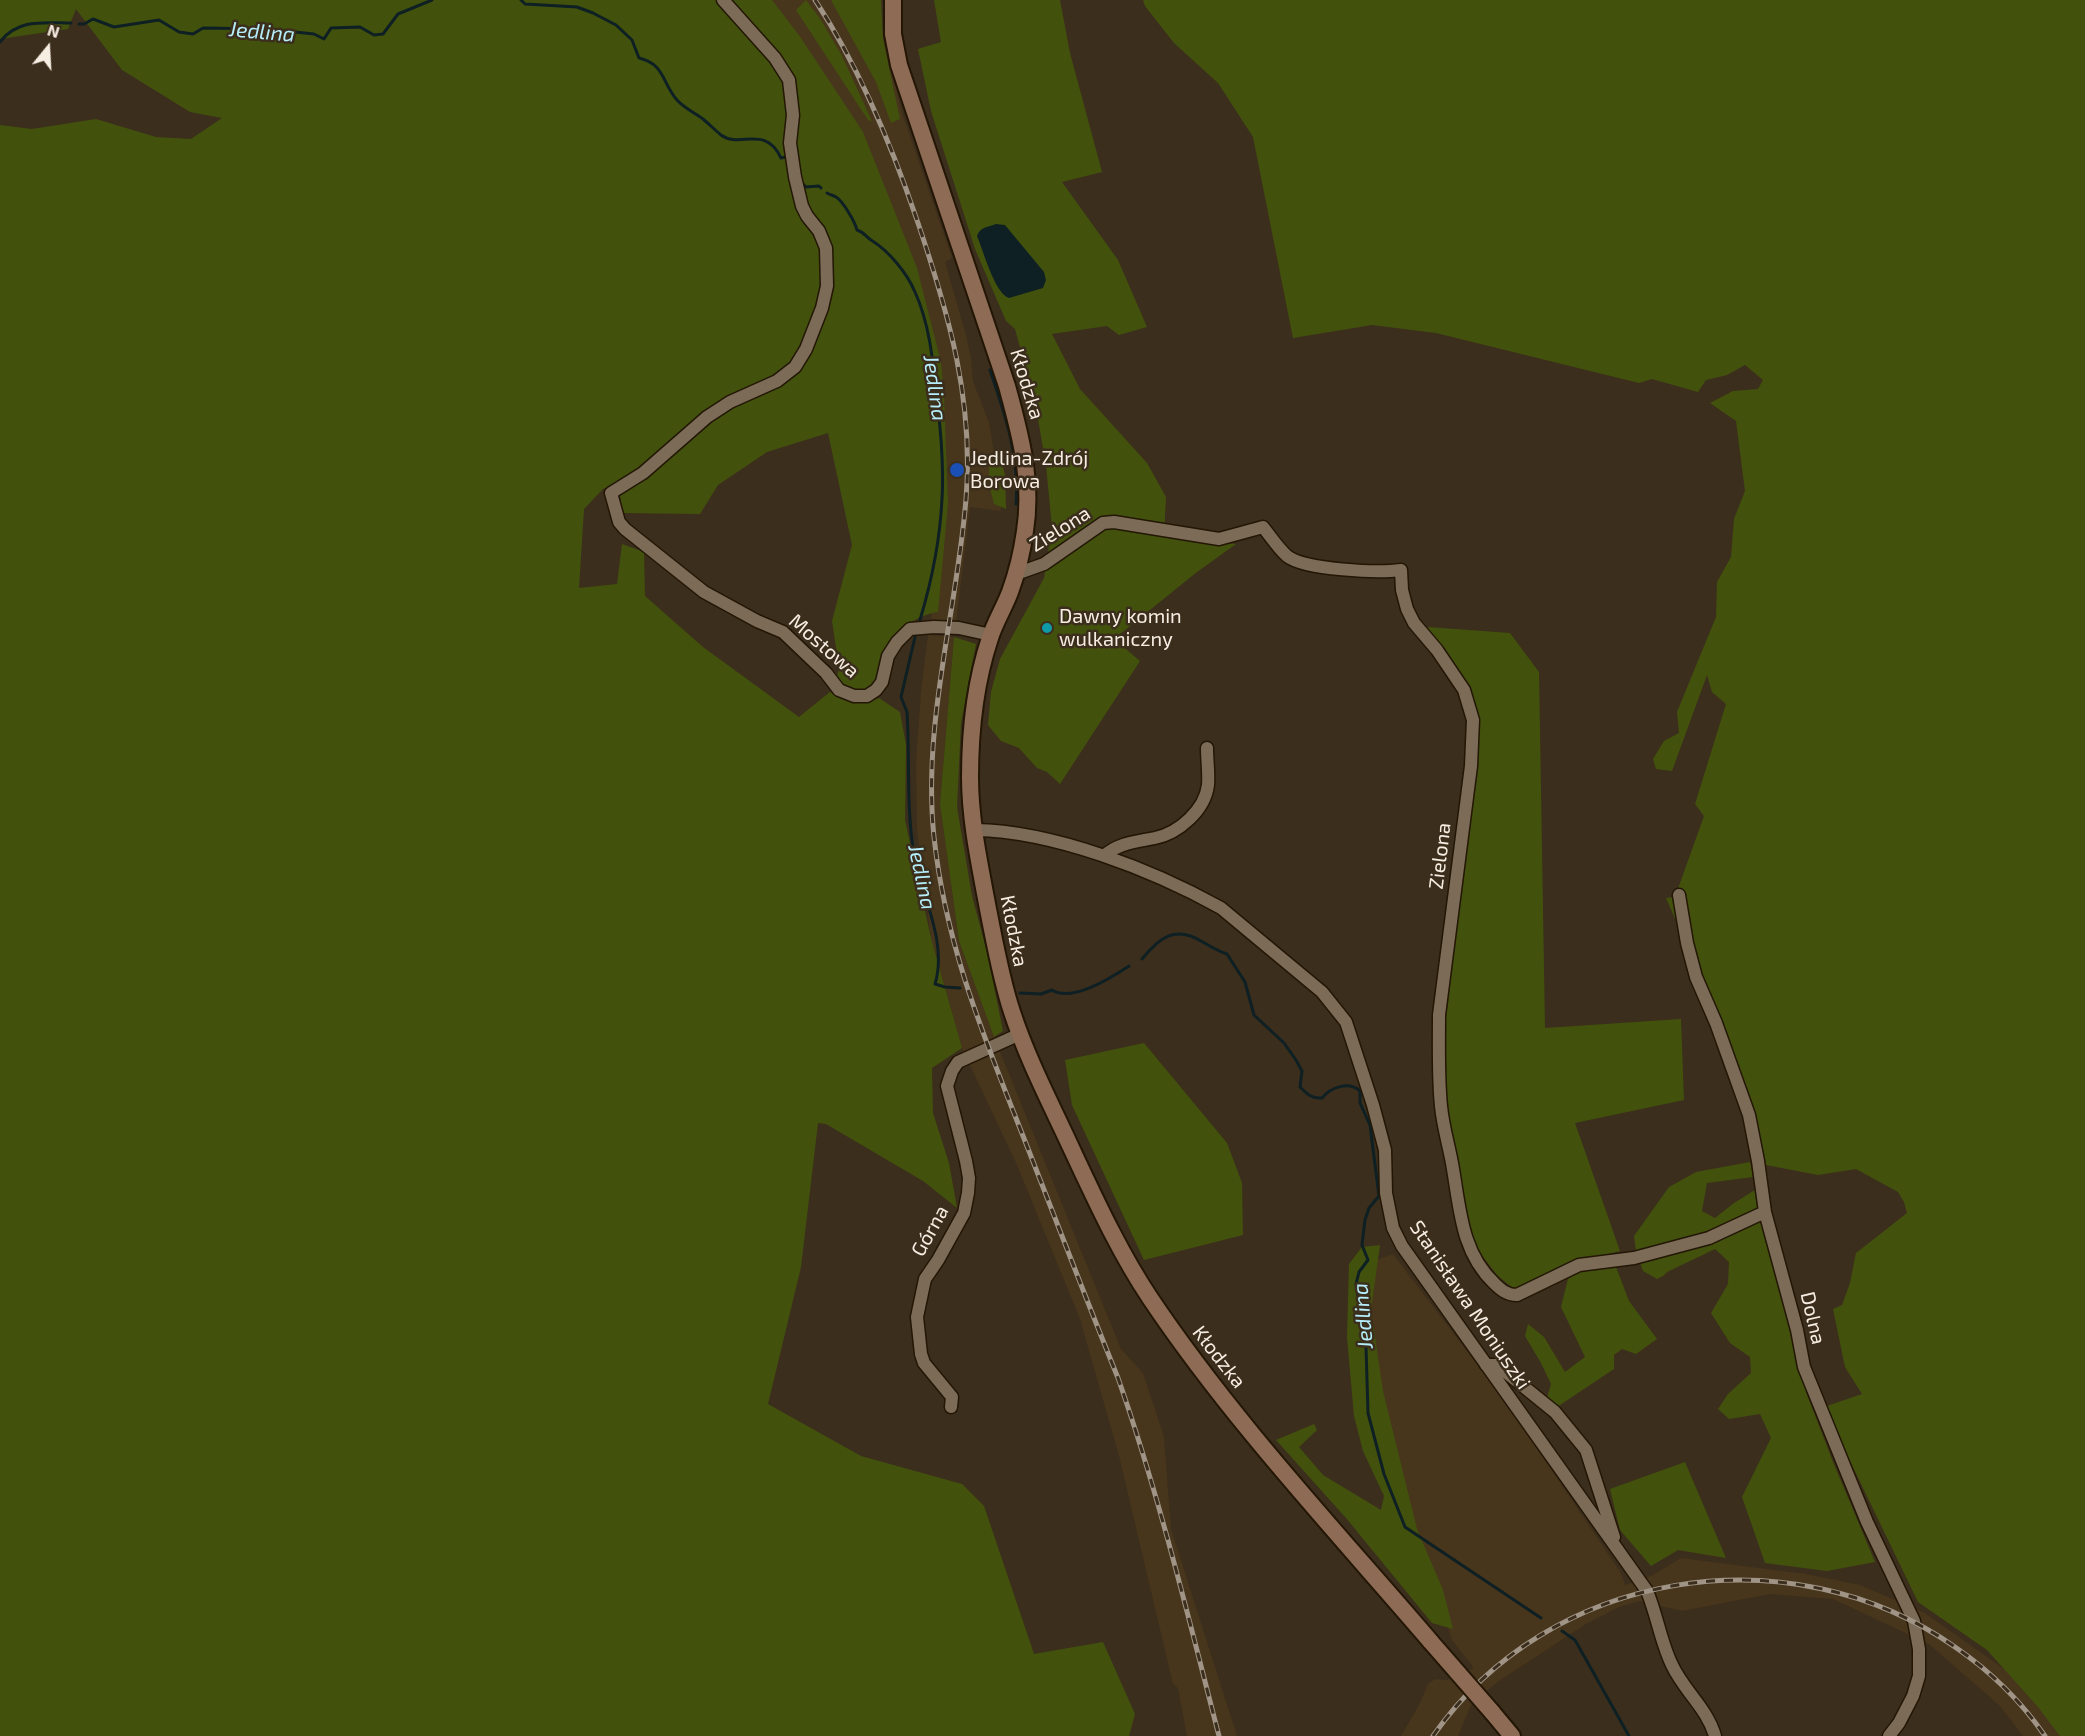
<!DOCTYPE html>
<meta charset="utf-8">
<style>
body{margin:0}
#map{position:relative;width:2085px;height:1736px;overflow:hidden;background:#3c2e1c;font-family:"Exo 2",sans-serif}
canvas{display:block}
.north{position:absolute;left:18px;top:18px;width:60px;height:60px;-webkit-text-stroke:4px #3c2e1c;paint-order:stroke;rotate:18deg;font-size:16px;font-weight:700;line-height:24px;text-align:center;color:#f7eee3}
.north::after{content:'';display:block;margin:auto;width:21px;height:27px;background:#f7eee3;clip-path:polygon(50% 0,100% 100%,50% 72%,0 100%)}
</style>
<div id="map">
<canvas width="2085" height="1736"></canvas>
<div class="north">N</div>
</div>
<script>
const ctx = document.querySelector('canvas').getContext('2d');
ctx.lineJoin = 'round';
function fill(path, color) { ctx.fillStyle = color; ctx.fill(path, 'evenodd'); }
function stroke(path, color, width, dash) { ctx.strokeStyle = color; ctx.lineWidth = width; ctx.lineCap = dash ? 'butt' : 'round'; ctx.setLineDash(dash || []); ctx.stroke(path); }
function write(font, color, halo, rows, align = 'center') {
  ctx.font = font + ' "Exo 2",sans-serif'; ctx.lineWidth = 5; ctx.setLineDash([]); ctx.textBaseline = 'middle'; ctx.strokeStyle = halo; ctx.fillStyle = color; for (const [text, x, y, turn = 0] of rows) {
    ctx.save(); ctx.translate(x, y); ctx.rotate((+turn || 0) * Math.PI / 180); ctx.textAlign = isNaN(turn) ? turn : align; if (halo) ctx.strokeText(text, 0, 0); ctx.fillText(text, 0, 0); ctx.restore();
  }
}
const built = new Path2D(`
 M741 0H869L877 10 902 113 952 258 945 262 966 335 971 358 973 381 989 423 999 481 1001 511 970 507 956 623 931 621 935 584Z
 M928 635 954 637 940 804 959 941 994 1037 1121 1349 1143 1373 1164 1437 1171 1529 1237 1736H1187L1178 1688 1173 1684 1119 1456 1080 1319 1017 1165 961 1046 948 998 931 938 917 830 916 761 921 692Z
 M1393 1254 1479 1367 1527 1434 1621 1573 1625 1585 1651 1576 1681 1558 1806 1574 1860 1585 1925 1613 2042 1696 2073 1736H2023L1999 1705 1929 1644 1833 1599 1770 1594 1682 1611 1640 1601 1619 1607 1586 1624 1496 1683 1471 1705 1458 1736H1401L1420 1703 1428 1684 1435 1679 1447 1680 1474 1668 1452 1640 1383 1428 1366 1277 1373 1261Z`);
const green = new Path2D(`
 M0 0H772L801 38 863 132 917 268 941 362 944 396 948 504 938 612C914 615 891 635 882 658 878 666 877 677 874 686L854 696 836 681 839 668 832 621 852 545 828 433 767 452 718 485 700 514 622 513 619 484 603 489 584 509 579 588 617 584 622 544 644 552 645 596 703 647 799 717 830 692C848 704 858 705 879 698L900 712 906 745 905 820 931 938 962 1048 932 1068 933 1113 949 1163 957 1208 923 1181 826 1124 818 1123 801 1267 768 1404 861 1456 962 1484 984 1506 1034 1654 1103 1642 1135 1714 1129 1736H0V125L32 129 96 119 156 137 191 139 222 118 190 112 122 70 76 9 68 29 0 39Z
 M806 0 821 20 842 56 872 121 868 120 796 10Z
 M831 0H881L883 39 900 119 891 123 876 82Z
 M934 0H1060L1070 53 1102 172 1062 182 1118 260 1147 327 1119 335 1107 326 1052 334 1080 389 1147 463 1166 497 1164 536 1236 544 1197 572 1114 639 1140 661 1060 784 1047 772 1037 768 1019 748 1001 741 988 725 991 692 1000 659 1044 578 1052 527 1046 465 1035 402 1015 329 1006 321 975 249 931 111 918 49 941 42Z
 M1143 0H2085V1736H2060L2038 1707 1987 1650 1918 1602 1824 1407 1862 1394 1845 1367 1833 1309 1842 1305 1850 1283 1856 1253 1907 1213 1904 1202 1898 1192 1856 1169 1818 1175 1766 1165C1742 1073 1704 985 1666 898L1675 897 1704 816 1695 804 1726 704 1712 692 1707 675 1672 771 1656 769 1653 759 1664 741 1679 733 1677 712 1716 617 1717 582 1731 557 1734 519 1745 491 1736 421 1710 403 1733 391 1758 389 1763 380 1745 365 1727 375 1706 380 1698 392 1652 379 1639 383 1436 333 1372 325 1293 338 1253 137 1218 83 1174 43 1145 6Z
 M999 452 1005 475 1006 509 994 504 989 484V454Z
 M1427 627 1510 633 1539 672 1545 1028 1681 1019 1684 1100 1575 1123 1620 1251 1566 1265 1515 1290 1497 1275 1477 1249 1467 1216 1446 1109 1445 1026 1478 758 1475 702 1454 663Z
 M954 637 976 644 961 723 957 807 972 896 987 952 1003 1031 994 1037 959 941 940 804Z
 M1144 1043 1227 1143 1242 1183 1243 1235 1144 1260 1072 1105 1065 1060Z
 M1750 1162 1753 1177 1707 1183 1702 1211 1715 1218 1734 1203 1755 1190 1762 1201 1772 1258 1806 1392 1833 1462 1875 1562 1827 1571 1765 1563 1742 1497 1771 1438 1760 1414 1729 1419 1718 1409 1728 1394 1751 1373 1750 1357 1730 1343 1711 1313 1728 1284 1729 1262 1715 1249 1667 1272 1663 1276 1657 1279 1643 1271 1636 1251 1634 1236 1669 1187 1696 1172Z
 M1380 1245 1371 1310 1383 1391 1417 1529 1443 1590 1453 1629 1432 1623 1346 1518 1276 1440 1314 1424 1317 1430 1299 1447 1323 1475 1381 1510 1384 1496 1363 1451 1354 1416 1347 1337 1349 1264 1362 1247Z
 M1600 1263 1616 1267 1629 1301 1657 1339 1636 1354 1622 1349 1614 1355V1369L1557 1407 1547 1398 1551 1384 1541 1363 1525 1336 1528 1324 1544 1337 1565 1372 1585 1357 1561 1307 1568 1279 1582 1268Z
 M1685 1462 1726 1558 1678 1550 1651 1566 1620 1530 1610 1489Z`);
const water = new Path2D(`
 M996 224 1005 225 1044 272 1046 280 1043 288 1009 298C995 294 983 250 977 236 980 227 988 227 996 224Z`);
const stream = new Path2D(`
 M521 0 525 4 577 7 593 13 616 25 632 40 639 58C665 64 662 83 677 100 684 108 695 113 703 119 709 124 715 130 721 135 740 149 765 124 781 158L786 157 788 160
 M79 24H84L93 19 114 27 159 20 179 32 193 34 203 28 267 29 314 34 324 39 331 28 360 27 374 35 383 34 398 14 432 0
 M0 42C18 18 45 23 71 23
 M801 182 806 187 819 186 821 188
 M827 193C830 195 833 195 836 197 843 201 855 222 857 230 864 232 866 237 871 240 889 251 907 273 915 292 930 325 933 363 937 399 941 432 944 466 942 499 940 540 932 580 920 620
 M990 370C1005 414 1020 458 1016 504
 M915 637 901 697 907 712C910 759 906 808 914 854 921 895 948 942 935 984L945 987 960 988
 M1142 959C1159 938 1175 925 1201 941 1210 946 1217 951 1227 954L1245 982 1254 1015 1284 1043 1296 1060 1302 1071 1300 1087C1307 1094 1312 1099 1322 1098 1331 1087 1349 1081 1360 1091V1103L1370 1125 1379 1196 1369 1208 1365 1220 1362 1245 1368 1260 1359 1272 1356 1284 1366 1347 1368 1413 1384 1474 1405 1527 1541 1618
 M1020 993 1041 994 1052 990C1072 1003 1112 977 1129 966
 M1562 1631 1575 1640 1629 1736`);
const minor = new Path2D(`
 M723 0 775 58 789 80 793 115 790 143 795 177 802 206 807 216 819 231 826 248 827 286 822 308 806 349 795 367 777 381 730 402 707 417 643 473 611 493 619 522 625 529 704 592 757 621 783 632 826 673 839 690 854 696H867L876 690 882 682 888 656 897 642 910 629 934 627 959 628 991 635
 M1016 574 1044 564 1103 523 1114 522 1219 539 1263 527C1271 537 1278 548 1287 556 1305 570 1378 573 1401 570L1402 590 1407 609 1414 623 1437 650 1464 690 1473 720 1471 766 1439 1015C1439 1045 1438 1076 1441 1106 1443 1128 1450 1149 1453 1169 1460 1210 1462 1253 1494 1283 1501 1290 1507 1295 1517 1295L1579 1265 1634 1258 1709 1238 1765 1212
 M975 830C1053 831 1153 870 1221 908L1322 992 1346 1022 1373 1105 1385 1150 1386 1193 1393 1228 1402 1246 1647 1591C1657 1615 1661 1643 1672 1665 1684 1691 1707 1708 1715 1736
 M1104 856C1118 843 1136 842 1155 838 1179 833 1205 810 1208 785 1209 773 1207 760 1207 748
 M1679 895 1687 943 1696 977 1716 1023 1749 1115 1758 1161 1765 1212 1797 1330 1804 1367 1867 1522 1914 1621 1919 1649V1676L1913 1696 1899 1723 1889 1736
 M1486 1365H1497L1555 1412 1586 1450 1614 1537
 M951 1407 952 1397 924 1363 921 1354 917 1317 925 1279 938 1260 964 1213 968 1193 969 1178 966 1161 947 1086 952 1071 958 1062 1020 1034`);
const secondary = new Path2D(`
 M893 0V34L899 65 1007 386C1020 433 1033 481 1025 531 1022 552 1017 573 1010 592 1004 608 995 622 990 638 975 683 970 730 970 777 970 821 980 866 988 909 995 944 1001 979 1012 1012 1028 1061 1053 1108 1074 1154 1097 1203 1120 1253 1150 1298 1231 1419 1336 1531 1431 1642
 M1492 1712 1512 1736`);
const rail = new Path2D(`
 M815 0C860 68 892 146 918 223 949 315 974 401 966 499 957 611 922 724 934 837 946 948 985 1039 1025 1141 1056 1220 1086 1299 1118 1378 1159 1495 1188 1616 1219 1736
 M1433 1736C1549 1569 1790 1531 1955 1647 1990 1671 2021 1701 2045 1736`);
const secondaryBridge = new Path2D(`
 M1431 1642 1492 1712`);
const markers = [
 [957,470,8,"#1a4fb4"],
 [1047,628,6,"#0f9aa8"]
];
const streetNames = [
 ["Kłodzka",1027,384,73],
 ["Zielona",1060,529,-32],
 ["Mostowa",824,646,41],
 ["Zielona",1440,856,-83],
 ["Kłodzka",1014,931,79],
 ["Górna",930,1231,-61],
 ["Stanisława Moniuszki",1470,1305,56],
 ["Dolna",1813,1318,77],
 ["Kłodzka",1219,1357,52]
];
const poiNames = [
 ["Jedlina-Zdrój",970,458],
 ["Borowa",970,481],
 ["Dawny komin",1059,616],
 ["wulkaniczny",1059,639]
];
const waterNames = [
 ["Jedlina",262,32,5],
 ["Jedlina",935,388,82],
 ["Jedlina",922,877,78],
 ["Jedlina",1363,1316,-95]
];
fill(built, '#47351c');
fill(green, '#42520c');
fill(water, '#0e2023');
stroke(stream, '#0e2023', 3);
stroke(minor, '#231605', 15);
stroke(secondary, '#231605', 20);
stroke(minor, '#7b6b57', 12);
stroke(secondary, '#8d6b55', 16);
stroke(rail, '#9f9486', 5);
stroke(rail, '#3c2e1c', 3, [9]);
stroke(secondaryBridge, '#231605', 20, []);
stroke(secondaryBridge, '#8d6b55', 16);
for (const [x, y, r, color] of markers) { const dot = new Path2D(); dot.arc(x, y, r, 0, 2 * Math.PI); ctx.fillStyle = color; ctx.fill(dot); stroke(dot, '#3c2e1c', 2); }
write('20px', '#f7eee3', '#3c2e1c', streetNames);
write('20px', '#f7eee3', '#3c2e1c', poiNames, 'left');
write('italic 21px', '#b5eefa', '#3c2e1c', waterNames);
</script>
